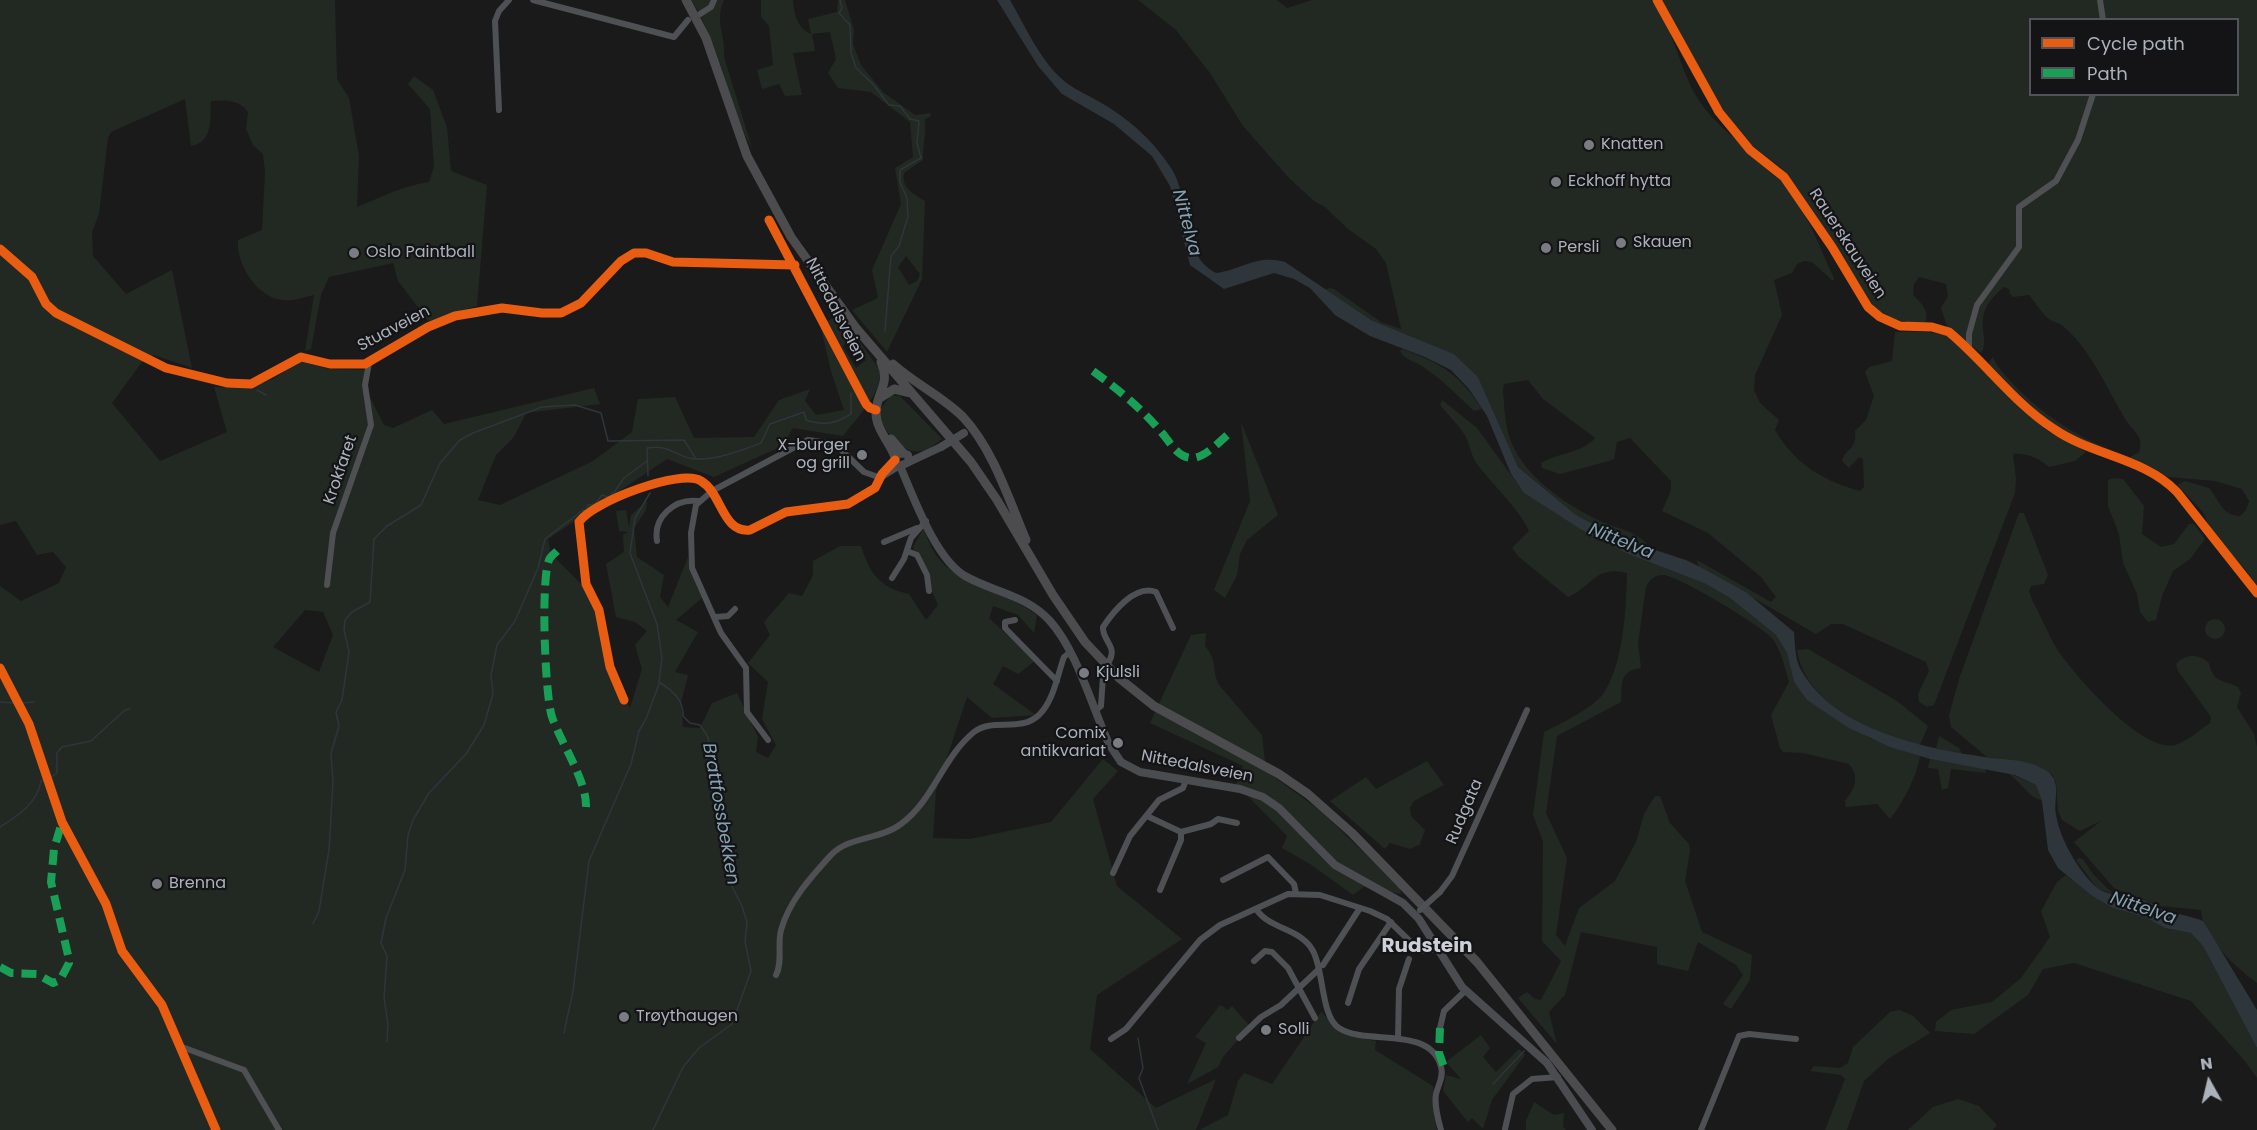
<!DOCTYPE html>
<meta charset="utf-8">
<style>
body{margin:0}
#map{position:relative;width:2257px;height:1130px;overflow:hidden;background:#1a1a1a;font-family:Poppins,sans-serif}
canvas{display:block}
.legend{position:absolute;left:2029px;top:18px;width:210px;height:78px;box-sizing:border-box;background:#141416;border:2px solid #515358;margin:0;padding:8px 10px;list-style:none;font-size:18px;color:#acb2ba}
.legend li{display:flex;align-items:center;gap:12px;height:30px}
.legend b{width:30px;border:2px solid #515358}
.north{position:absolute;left:2179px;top:1052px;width:60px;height:60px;-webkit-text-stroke:4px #141416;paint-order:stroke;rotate:352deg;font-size:16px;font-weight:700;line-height:24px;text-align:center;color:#acb2ba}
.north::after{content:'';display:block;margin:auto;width:21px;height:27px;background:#acb2ba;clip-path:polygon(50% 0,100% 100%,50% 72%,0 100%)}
</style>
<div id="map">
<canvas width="2257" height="1130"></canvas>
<ul class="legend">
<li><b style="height:8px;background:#e95d12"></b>Cycle path</li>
<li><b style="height:8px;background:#1a9f57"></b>Path</li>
</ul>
<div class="north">N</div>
</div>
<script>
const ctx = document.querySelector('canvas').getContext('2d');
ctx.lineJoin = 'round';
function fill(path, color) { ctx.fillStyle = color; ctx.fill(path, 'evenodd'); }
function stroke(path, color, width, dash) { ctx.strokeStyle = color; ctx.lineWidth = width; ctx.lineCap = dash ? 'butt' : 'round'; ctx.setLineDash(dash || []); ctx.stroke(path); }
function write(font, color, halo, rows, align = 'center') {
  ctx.font = font + ' Poppins,sans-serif'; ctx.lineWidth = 4.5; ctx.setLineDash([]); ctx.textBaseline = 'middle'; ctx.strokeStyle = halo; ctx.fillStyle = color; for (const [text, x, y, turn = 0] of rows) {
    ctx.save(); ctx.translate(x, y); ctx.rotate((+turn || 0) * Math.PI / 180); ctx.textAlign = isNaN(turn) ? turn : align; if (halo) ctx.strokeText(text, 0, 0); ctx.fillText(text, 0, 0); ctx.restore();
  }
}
const green = new Path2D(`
 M0 0H335L337 79 349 98 359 156 357 207C382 197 402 186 429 182L434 167 430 109 408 84 414 76 433 90 447 127 451 171 487 185 477 306 451 313 430 323 398 281 393 263 329 277 321 295 311 349 305 351 314 295C304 297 292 302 282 300 256 297 236 263 238 240L262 230 265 172 263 154 253 145 246 129 248 112C239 99 225 100 211 101 210 120 213 142 191 146L185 99 111 132 108 138 99 214 92 232 93 256 126 294 172 270 192 368 154 355 142 362 112 403 160 461 227 432 214 387 248 388 273 379 300 361 329 369 366 370 368 393 384 425 393 428 432 410 444 424 594 388 600 404 526 413 514 437 496 455 478 500 500 505 593 461 632 432 638 399 675 397 694 438 754 437 779 400 810 389 805 401 816 415 844 410 831 371 820 324 841 315 879 369C884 393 857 417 843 436L793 428 782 446 714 477 667 459 548 539 551 554 583 586 597 613 607 660 630 708 642 669 635 645 647 631 635 622 616 617 606 564 624 552 623 535 628 532 619 531 616 511 626 510 629 527 631 515 647 501 646 510 634 528 637 557 664 575 660 597 668 607 688 557 692 576 702 598 676 620 698 632 675 672 688 675 681 703 683 727 700 728 712 703 737 693 758 737 756 752 768 758 776 745 762 719 768 682 748 663 770 635 764 622 789 593 802 596 813 575V561L840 546H861C870 574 880 588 909 594L926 620 938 605 913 547 923 529C928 539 932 551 939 559 965 589 1006 592 1037 615L1034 633 1018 615 993 606 989 618 1035 661 1018 674 1003 666 993 684 1036 715 992 718 967 697 936 791 933 838 970 839 1051 822 1103 759 1118 771 1093 799 1117 886 1182 939 1097 995 1090 1049 1156 1108 1216 1079 1196 1130H0V586L21 601 59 583 66 567 53 552 37 555 16 521 0 525ZM847 340 866 360 856 368 843 347ZM305 610 323 612 333 635 319 672 273 647Z
 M691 0H724C714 24 726 33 724 57L752 148C725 99 723 49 691 0Z
 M761 0H793C794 14 797 28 811 34L808 19 837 12 838 0H845L854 30 853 44 861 65 883 92 915 115 931 113 930 117 925 119C926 133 923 146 923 160L904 173C901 188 914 194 925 201L922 279 887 352 852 310 878 298 872 270 901 204 895 168 913 157 910 122 871 92 838 88 828 73 836 59 830 32 812 34 815 51 793 53 802 95 785 96 779 84 762 89 757 70 773 65 769 26 761 17ZM906 256 920 274 917 281 909 285 898 267Z
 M1138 0H1277L1287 8 1312 0H1651C1675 29 1678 67 1698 99 1719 132 1754 150 1780 179 1807 210 1817 242 1834 278L1833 281 1812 262 1804 261 1797 264 1792 273 1774 280 1782 315 1755 375 1754 390 1760 403 1779 420 1775 430C1794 463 1823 481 1860 491L1864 487 1863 459 1859 457 1849 468 1842 461C1846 447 1857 451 1855 431L1866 420 1874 396 1865 372 1869 367 1892 361 1895 332C1915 332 1934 330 1952 338L2046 430 2086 452 2075 461 2049 467C2038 458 2027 453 2013 454L2016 479 2015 493 1934 705 1927 707 1919 702 1918 694 1929 671 1926 662 1843 624H1831L1816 634 1698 566 1697 560 1771 602 1776 597 1761 577 1708 533 1662 511 1671 490V481L1630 438 1617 442 1614 459 1609 461 1560 474 1542 468 1541 463C1557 453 1583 453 1595 438L1543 399 1528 380 1504 384 1503 390C1504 405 1505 422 1509 436 1521 474 1563 503 1598 520 1614 528 1634 530 1647 544L1644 547 1604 532 1576 515 1518 467 1478 377 1454 354 1371 320 1326 290 1329 288 1334 289 1381 322 1401 329 1386 263 1376 249 1348 229 1325 207 1314 201 1289 178 1243 126 1210 73 1176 30Z
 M1662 0H2257V586L2245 569 2213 535 2203 512 2177 485 2185 481 2209 488C2220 501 2221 515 2240 516L2246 510 2249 501 2242 489 2215 481 2168 477 2068 434 2042 416 1990 367 1989 362 1993 357C1997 368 2005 374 2012 383 2046 418 2084 442 2130 457L2139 452C2145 436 2131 430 2124 417 2106 387 2091 350 2063 326 2059 323 2054 322 2050 320 2042 314 2036 303 2029 295L2013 297 2010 294 2009 289 2004 287C1966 318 1993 337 1981 353L1948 329 1941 308 1948 296 1946 284 1919 277 1914 284 1913 295C1922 304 1930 311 1925 324L1893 320 1870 304 1791 180 1780 167 1751 145 1735 126 1720 105ZM2030 20H2238V94H2030Z
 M1402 349C1441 363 1459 374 1482 409L1474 411C1458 396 1442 379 1423 367 1416 361 1404 360 1400 351Z
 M891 395 900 396 942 439C937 442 931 448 926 450 902 458 883 431 879 411Z
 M1442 400 1477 428 1524 493 1580 529 1626 553 1706 584 1730 598 1776 635 1787 653 1794 682 1807 700 1871 739 1920 756C1917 776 1903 803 1890 819L1877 804 1846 807 1845 801C1855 788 1860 778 1849 764L1803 753 1783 752 1780 748 1771 715 1789 682C1785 668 1781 650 1772 638 1760 625 1680 577 1664 575 1655 574 1649 580 1646 587L1638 643 1641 668C1619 671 1622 683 1621 702L1557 736 1546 813 1567 858 1556 935 1565 946 1579 908 1615 881 1636 842 1644 814 1655 796H1660L1670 823 1689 844 1690 851 1685 881 1702 932 1752 955 1750 980 1731 1009 1723 1004 1743 975 1736 965 1698 942 1688 971 1657 964V947L1581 932 1565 995 1549 1012 1557 1044 1518 998 1527 992 1535 999 1541 1000 1561 961 1542 941 1543 842 1533 815 1544 732C1561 723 1595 708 1605 691 1624 660 1626 608 1627 573 1595 565 1592 587 1568 597L1519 557 1512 548 1529 531C1520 510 1492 484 1477 464 1470 454 1470 443 1464 434 1458 424 1448 415 1440 405Z
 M1241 422 1278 515 1247 540 1240 554 1237 575 1225 598 1214 590 1250 501Z
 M2114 478 2123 479 2144 506 2142 534 2161 547 2174 544 2189 524H2194L2205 539 2190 559 2173 571 2162 596 2156 620 2148 622 2140 612 2137 594 2123 563 2119 534 2108 506V480Z
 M2019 513H2024L2048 575 2044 584 2031 586 2029 591 2032 600C2041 616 2048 634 2057 649 2074 675 2142 753 2175 745 2188 741 2199 730 2210 723L2211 717 2178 671 2176 664C2186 653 2199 654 2209 663 2213 683 2222 679 2238 687L2241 693 2237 707 2254 734 2257 747V983C2236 967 2202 938 2201 910L2161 906 2115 889 2074 842 2101 821 2080 831 2062 820 2058 811 2056 782 2052 774 2013 760 1987 757 1951 727 1949 716 1959 679Z
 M2205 629a10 10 0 1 1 20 0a10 10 0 1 1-20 0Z
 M1206 633 1205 646C1218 661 1211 669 1219 685L1262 735 1266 771 1322 812 1400 888 1401 894 1364 887 1353 895 1310 864 1282 848 1287 836 1236 784 1243 766 1150 723 1191 635Z
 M1808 649 1897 701 1928 726 1920 745C1873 733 1805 704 1797 650Z
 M1939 736 1959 748 1962 754 1936 748Z
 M1930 759 1985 769 1986 773 1951 769 1948 788 1942 790 1938 769 1928 768Z
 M1427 761 1444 785 1414 801 1410 808 1411 816 1425 830 1420 844 1410 849 1390 843 1385 849 1330 801 1366 777 1376 789Z
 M2009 773 2036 785 2042 801 2032 796Z
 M2079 858 2083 859 2093 874 2113 894 2097 888 2076 860Z
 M2066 875 2092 896 2113 908 2145 917 2165 928 2191 933 2203 946 2253 1040 2257 1048V1078L2244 1060 2191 1001 2074 963 2043 969 2028 995 1974 1034 1935 1031 1936 1022 1951 1010 1992 1002 2021 978 2050 937 2041 911 2057 882Z
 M1220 1005 1228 1010 1232 1006 1250 1026 1223 1057 1218 1067 1187 1084 1206 1043 1195 1037Z
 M1900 1010 1913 1016 1930 1033 1888 1059 1864 1081 1847 1130H1825L1845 1079 1841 1075 1810 1071 1814 1066 1840 1068 1848 1063 1853 1047 1890 1012Z
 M1321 1012C1341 1031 1348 1036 1376 1041L1375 1050 1433 1086 1437 1130H1199L1228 1115 1238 1081 1244 1073 1272 1084Z
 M1481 1035 1490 1048 1483 1057 1496 1072 1519 1049 1525 1055 1492 1100 1483 1129 1472 1118 1468 1122 1443 1091 1446 1075 1461 1079 1446 1062Z
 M1958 1099 1979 1106 1997 1125 1993 1130H1908L1933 1107Z
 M1534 1102 1554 1115 1564 1113 1563 1127 1566 1130H1526V1121Z`);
const water = new Path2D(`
 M997 0H1010C1025 26 1040 60 1063 80 1073 89 1086 94 1098 101 1128 118 1152 139 1171 168 1192 200 1179 254 1216 273 1244 269 1256 254 1285 262L1371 320 1454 354 1478 377 1518 467 1576 515 1621 539 1686 560 1704 569 1747 593 1794 632C1795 643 1795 659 1800 668 1831 727 1918 747 1978 756 2000 760 2026 758 2045 770 2063 780 2053 798 2056 815 2060 839 2078 870 2095 886 2107 897 2128 896 2143 900 2152 902 2159 909 2168 911 2180 915 2191 916 2203 921L2257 1010V1048L2203 946 2191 933 2165 928 2145 917 2113 908 2092 896 2058 868 2048 850 2042 801 2036 785 2015 775 1930 759 1890 747 1849 728 1807 700 1794 682 1787 653 1776 635 1730 598 1706 584 1626 553 1580 529 1524 493 1511 474 1487 416 1469 389 1451 370 1425 357 1370 336 1335 315 1310 288 1294 279 1274 273 1224 289 1190 265 1170 186 1152 156 1114 124 1062 94 1038 66Z`);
const stream = new Path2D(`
 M840 0 842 8 839 13 850 25 851 53 856 68 873 84 889 105 900 106 910 119 919 121 917 143 921 158 900 170V182L907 198 908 216 899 246 891 256 885 331
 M237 386 253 387
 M257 390 266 395
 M648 476 647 448C672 444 676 458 696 459 717 460 742 450 761 443L770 424 804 412 806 420C824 426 835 424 851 414V393
 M650 493 635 518 630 553 657 624 662 658 659 682C672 690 684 700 683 716L690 723 700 725 708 737 729 881 742 906 747 922 745 942 751 971 732 1024 699 1048 683 1067 653 1130
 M0 702 14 703
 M22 703 34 702
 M50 778 57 773V753L62 747 91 741 125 710 130 709
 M0 827C18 816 38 802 41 781L46 779
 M313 924 319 911 329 850 333 782 331 753 339 726 336 712 342 700 349 652 344 630 345 620 352 612 370 602 374 539 387 526 421 505 440 463 460 440 473 433 542 407 575 405 601 413 608 441 684 440 696 459
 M564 1033 573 991 589 861 631 764 639 731 646 719 659 684
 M1138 1038 1143 1068 1139 1078 1158 1130
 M387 1042 388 1024 384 998 387 956 381 943 386 918 405 870 408 835 413 820 429 793 466 754 484 725 493 694 491 675 497 645 515 621 538 568 545 539 583 510 586 511 588 505 595 504 602 495 608 497 615 491 624 478 647 461
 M1493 1084 1524 1051`);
const minor = new Path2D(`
 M533 0 674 37 688 20
 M1657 0 1719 112 1750 150 1784 177 1832 247 1868 307 1880 317 1900 326 1932 327 1949 332C1985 362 2014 403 2054 429 2091 455 2145 458 2177 492L2257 593
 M2100 0 2103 20
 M700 14 711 7 714 0
 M499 110 495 21 499 11 509 0
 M0 249 32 277 46 304 56 313 166 368 227 383 251 384 301 357 330 364H365L428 327 455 316 502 308 542 313H561L581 303 621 261 634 253H646L673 262 795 265 866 404 870 408 876 410
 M1969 349V334L1977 305 2019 247V207L2056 181 2078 140 2093 94
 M882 477 900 466
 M657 541C653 517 675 498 698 501
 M884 542 917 528
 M907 551 917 555 927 575 929 591
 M892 578 904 559 911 538 926 521
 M327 585 333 533 371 425 365 385 369 363
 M716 617 728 616 735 609
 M1015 620 1005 622V628L1057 681
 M1111 657C1115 645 1102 639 1103 627 1113 612 1135 584 1156 592L1173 628
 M0 668 29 724 62 822 106 904 122 951 162 1005 216 1130
 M624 700 610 667 599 610 586 584 579 522C592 502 681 468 701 481 722 493 722 533 750 530L786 512 848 504 875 488 882 474 895 460
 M1095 711 1101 706 1103 676
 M768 740 747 712 746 668 721 633 692 568 691 533 696 505 712 491 808 440 835 444 864 472 881 478
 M1147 816 1181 832 1211 824 1218 819 1237 823
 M1113 873 1130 836 1159 800 1183 788 1186 780
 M1223 880 1268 857 1294 884 1296 893
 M1160 890 1181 840V832
 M1440 892 1452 876 1527 710
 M1256 909C1270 930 1301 928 1313 951 1324 971 1321 1017 1339 1028 1366 1046 1431 1025 1441 1067 1444 1076 1438 1085 1436 1094 1434 1105 1438 1119 1441 1130
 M1254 961 1265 951 1272 952 1288 968 1315 1018
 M1323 965 1360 908
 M776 975C783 962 777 945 781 930 789 901 811 877 831 855 849 836 880 840 901 824 933 801 943 757 974 732 993 717 1020 733 1039 715 1054 700 1057 676 1064 657L1069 653
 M1348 1003 1359 969 1391 922
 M1440 1028 1444 1011 1465 991
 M1239 1038 1261 1017 1281 1005 1319 969
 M1398 1038 1399 989 1409 959
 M1111 1039 1126 1029 1200 940 1220 925 1288 894 1320 895 1370 911 1387 919 1419 950 1428 951 1437 948
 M182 1047 244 1070 279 1130
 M1505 1129 1513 1094 1532 1079 1558 1077
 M1701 1130 1739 1036 1749 1034 1796 1039`);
const major = new Path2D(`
 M909 462 941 447
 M900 466 909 462 908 455 903 453 897 455 895 462 900 466C914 498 935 558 965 576 993 592 1027 595 1050 621 1077 651 1092 707 1109 744L1121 762 1140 772 1240 789 1263 797 1279 808 1335 865 1403 903 1419 919 1462 987 1547 1063 1592 1130`);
const highway = new Path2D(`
 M686 0 706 38 747 156 791 237 856 328 971 462 997 500 1053 595 1085 642 1119 678 1154 706 1279 774 1308 794 1352 833 1477 962 1612 1130
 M881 362C891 385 876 392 876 413 876 429 890 443 895 457
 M893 364C915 384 942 396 963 417 993 449 1009 500 1026 540
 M880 398 894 389 911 393
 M891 439 903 453`);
const minorBridge = new Path2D(`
 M1103 676 1111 657
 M1420 910 1440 892`);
const majorBridge = new Path2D(`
 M941 447 964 433`);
const quiet = new Path2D(`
 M1093 371C1120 391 1145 411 1166 438 1172 446 1179 457 1191 458 1205 459 1223 438 1233 430
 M557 551C555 553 552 555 550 558 540 573 545 697 552 717 561 743 587 781 586 807
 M0 967 11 973 37 974 53 983 60 980 69 963 68 955 51 882 54 849 62 822
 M1440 1028 1439 1053 1445 1070`);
const cycleway = new Path2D(`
 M1657 0 1719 112 1750 150 1784 177 1832 247 1868 307 1880 317 1900 326 1932 327 1949 332C1985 362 2014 403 2054 429 2091 455 2145 458 2177 492L2257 593
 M769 220 866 404 870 408 876 410
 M0 249 32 277 46 304 56 313 166 368 227 383 251 384 301 357 330 364H365L428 327 455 316 502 308 542 313H561L581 303 621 261 634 253H646L673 262 795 265
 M0 668 29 724 62 822 106 904 122 951 162 1005 216 1130
 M624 700 610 667 599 610 586 584 579 522C592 502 681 468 701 481 722 493 722 533 750 530L786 512 848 504 875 488 882 474 895 460`);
const markers = [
 [1589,145,6,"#797d82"],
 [1556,182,6,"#797d82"],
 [1621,243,6,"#797d82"],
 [1546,248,6,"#797d82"],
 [354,253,6,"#797d82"],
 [862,455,6,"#797d82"],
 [1084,673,6,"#797d82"],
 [1118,743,6,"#797d82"],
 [157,884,6,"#797d82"],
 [624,1017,6,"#797d82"],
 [1266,1030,6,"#797d82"]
];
const poiNames = [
 ["Knatten",1601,145],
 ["Eckhoff hytta",1568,182],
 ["Skauen",1633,243],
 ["Persli",1558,248],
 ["Oslo Paintball",366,253],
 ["X-burger",850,446,"right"],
 ["og grill",850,464,"right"],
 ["Kjulsli",1096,673],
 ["Comix",1106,734,"right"],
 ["antikvariat",1106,752,"right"],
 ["Brenna",169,884],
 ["Trøythaugen",636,1017],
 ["Solli",1278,1030]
];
const streetNames = [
 ["Rauerskauveien",1847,244,57],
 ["Nittedalsveien",835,310,63],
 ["Stuaveien",394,329,-28],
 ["Krokfaret",341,470,-71],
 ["Nittedalsveien",1197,767,11],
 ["Rudgata",1465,812,-67]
];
const waterNames = [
 ["Nittelva",1186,223,75],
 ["Nittelva",1621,542,22],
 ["Brattfossbekken",720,814,80],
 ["Nittelva",2143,909,19]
];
const quarterNames = [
 ["Rudstein",1427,947]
];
fill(green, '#222922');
fill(water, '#2e363b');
stroke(stream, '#2e363b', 1.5);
stroke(minor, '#4e5053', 6);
stroke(major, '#4b4c4f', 8);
stroke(highway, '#4c4c4f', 9);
stroke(minorBridge, '#4e5053', 6);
stroke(majorBridge, '#4b4c4f', 8);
stroke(quiet, '#1a9f57', 8, [15, 8]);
stroke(cycleway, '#e95d12', 9);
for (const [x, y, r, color] of markers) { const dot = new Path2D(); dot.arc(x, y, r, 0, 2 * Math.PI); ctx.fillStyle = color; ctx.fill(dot); stroke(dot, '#141416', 2); }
write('16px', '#acb2ba', '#141416', poiNames, 'left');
write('16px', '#acb2ba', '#141416', streetNames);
write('italic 18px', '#86a2b2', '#141416', waterNames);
write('bold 20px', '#cdd0d6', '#141416', quarterNames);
</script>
